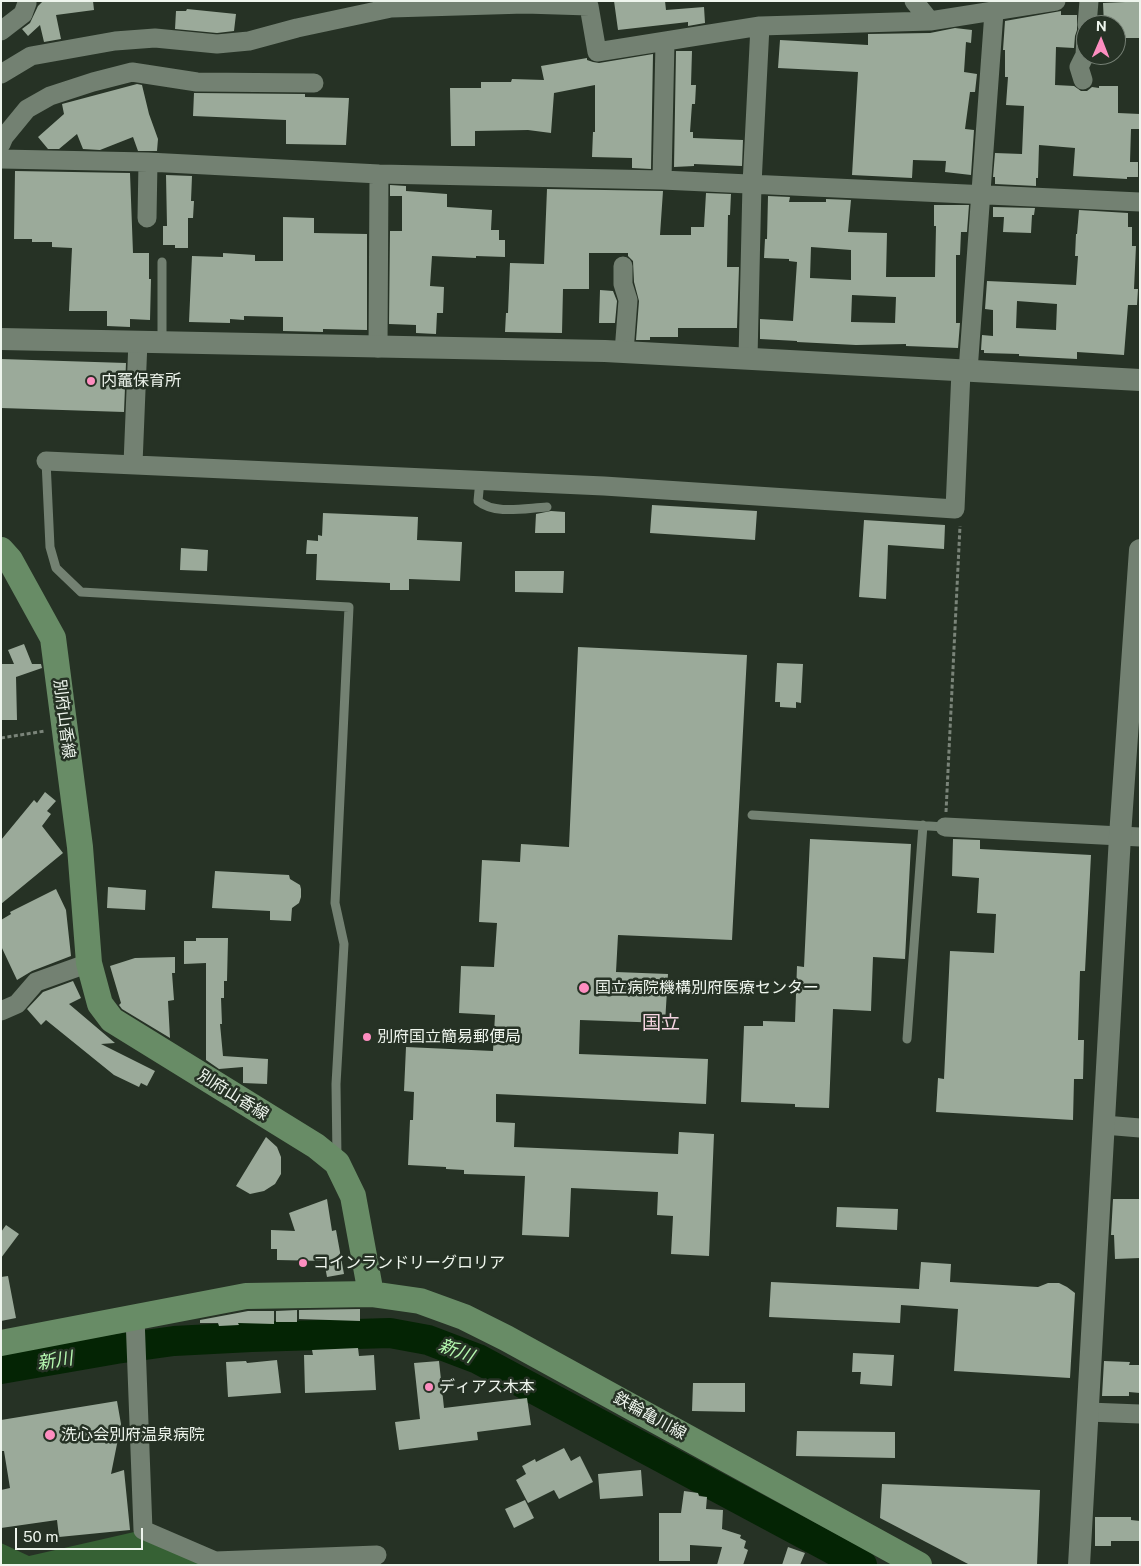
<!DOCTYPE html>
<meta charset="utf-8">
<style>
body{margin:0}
#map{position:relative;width:1141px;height:1566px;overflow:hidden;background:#263225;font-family:"Public Sans",sans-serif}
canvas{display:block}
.frame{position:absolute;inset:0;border:2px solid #eef5ed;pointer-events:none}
.north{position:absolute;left:1076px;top:15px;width:50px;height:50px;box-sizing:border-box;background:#263225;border:1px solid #768075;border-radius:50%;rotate:1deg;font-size:14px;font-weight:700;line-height:20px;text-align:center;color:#eef5ed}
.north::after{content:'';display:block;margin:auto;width:18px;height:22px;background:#fd8ec0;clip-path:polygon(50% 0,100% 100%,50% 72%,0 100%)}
.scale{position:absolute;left:15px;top:1528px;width:128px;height:22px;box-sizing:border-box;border:2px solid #eef5ed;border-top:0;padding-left:6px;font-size:15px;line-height:18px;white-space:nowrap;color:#eef5ed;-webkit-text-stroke:4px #263225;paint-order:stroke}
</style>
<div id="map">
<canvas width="1141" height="1566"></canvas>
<div class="frame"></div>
<div class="north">N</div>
<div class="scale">50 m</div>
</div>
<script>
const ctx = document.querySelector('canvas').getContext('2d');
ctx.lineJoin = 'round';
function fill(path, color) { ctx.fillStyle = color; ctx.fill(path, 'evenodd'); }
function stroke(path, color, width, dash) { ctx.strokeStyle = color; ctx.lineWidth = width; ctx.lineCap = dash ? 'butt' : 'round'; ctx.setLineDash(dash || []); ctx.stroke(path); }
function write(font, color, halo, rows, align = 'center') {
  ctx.font = font + ' "Public Sans","Noto Sans JP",sans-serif'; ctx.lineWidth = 5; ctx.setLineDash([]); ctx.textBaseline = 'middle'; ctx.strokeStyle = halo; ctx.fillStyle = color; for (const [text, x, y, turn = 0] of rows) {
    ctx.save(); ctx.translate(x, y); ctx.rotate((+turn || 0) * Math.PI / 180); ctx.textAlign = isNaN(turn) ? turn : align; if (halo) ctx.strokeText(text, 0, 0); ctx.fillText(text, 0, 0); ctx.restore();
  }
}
const forest = new Path2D(`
 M143 1530 219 1565H1V1543L29 1556Z`);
const river = new Path2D(`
 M1 1369 116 1349 174 1341 251 1337 390 1333 428 1340 478 1359 862 1565`);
const building = new Path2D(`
 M43 1H93L94 10 56 15 61 39 44 42 40 25 28 36 22 29 30 23 38 6Z
 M614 1H665L666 10 704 7 705 23 688 26V22L618 30Z
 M1125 2H1140V38H1116V25H1104L1103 3Z
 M187 9 236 14 234 31 217 33 175 29 176 11H186Z
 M1061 11V15H1077V30L1075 36 1074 48 1056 47 1055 85 1074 86 1081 91H1087L1092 87 1099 88V86H1118V113L1140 114V129H1131L1130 162H1138V177H1127V179L1073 176 1075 148 1039 145 1038 178H1036V186L995 184V177H993L995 153 1022 154 1024 106 1006 105 1008 77H1005V50H1003L1005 21Z
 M955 28 972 30 971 43 966 42 964 72 977 74 975 92H970L965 129 974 130 971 175 945 172 946 161 913 160 912 178 852 175 858 72 778 68 780 40 868 45V34L930 33Z
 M676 51H692L691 85H696L695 104H692L690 132H693V138L743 140 742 166 694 164V166L674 167Z
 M653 54 651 169 632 168V158L592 157 593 132H595V85L554 93 551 133 528 130 475 131V146H451L450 88H481V82H511L512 79 544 80 541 66 587 58V60L593 62 599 63Z
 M137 84 142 85 149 114 158 139 157 151H138L133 137 100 150 83 149 77 134 59 149H48L38 137 64 114 62 104Z
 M194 93 305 94V97L349 98 346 145 286 144V120L193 116Z
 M15 171 130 173 133 253H149V279H151L150 320 130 319V327L107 326V311H69L72 248 52 247V242H32V239H14Z
 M166 175 192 176 191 201H194L193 218H188V248H175V245H163V226H167Z
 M390 185 406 186V191L447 194V207L492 210 491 230H499V240H505V257L476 256V258L432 256 430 286 444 287 443 313H437L436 334 416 333V325L389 324 390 231H402V196H390Z
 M547 189 663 191 660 235H691V227H704L706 193 731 194 730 215H728L727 267H739L737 328H678V337H650V340H636L639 301 634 282 633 261 628 256V253H589V289H563L562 333 505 332 506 313H508L510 263 544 264Z
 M768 196 790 197 789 202H826V199L851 200 848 232 887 233 886 277H935L936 226H934V205H969L967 232H961L960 255H956V323H960L958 348 906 346V344L856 345 797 342V341L760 339V319L793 321 797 262 789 261V259L764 258 765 239H767ZM811 247 851 250V280L810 278ZM852 295 896 297 895 323 851 322Z
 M993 207 1035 208 1034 215H1032L1031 233 1003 232 1004 217H993Z
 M1079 210 1128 213V227H1132V246H1136L1134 289H1138L1137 305H1128L1124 355 1077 352V359L1019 356V354L984 353V350H981L982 335 993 336V310L985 309 987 281 1076 285 1078 256H1075L1076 234H1077ZM1017 301 1057 304 1056 330 1016 328Z
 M283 217 314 218V233L367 234V330L323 329V332L283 331V317L244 316V320L230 319V323L189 322 192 256 223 257V253L255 255V261H283Z
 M600 290 613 291 617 301 615 323H599Z
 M1 359 126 363 124 412 1 408Z
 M652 505 757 511 755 540 650 533Z
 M551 511 565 512V533H535L536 514Z
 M323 513 418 517 417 540 462 542 460 581 409 579V590H390V583L316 580 317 554H306L307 540 318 541V535L322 536Z
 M864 520 945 525 944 549 888 545 886 599 859 597Z
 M181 548 208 550 207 571 180 570Z
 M515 571H564L563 593 515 592Z
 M24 644 32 664H41L42 668 16 677 17 720H1V664H14L8 650Z
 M578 647 747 655 732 940 618 935 616 972 668 974 665 1023 580 1020 579 1054 708 1059 706 1104 496 1094V1122L515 1123 514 1147 678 1154 679 1132 714 1134 709 1256 671 1254 673 1216 657 1215 658 1192 571 1188 569 1237 522 1235 525 1176 464 1174V1170L446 1169V1167L408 1165 410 1120H413L414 1092 404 1091 406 1047 493 1051 495 1015 459 1013 461 966 494 967 497 923 479 922 482 860 520 862 521 844 569 847Z
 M777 663 803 664 801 703 796 702V708L780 707V702H775Z
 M45 792 56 801 47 811 51 814 42 826 63 853 1 904V840L34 800 37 803Z
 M810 839 911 844 905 959 873 957 871 1011 833 1009 829 1108 795 1107V1104L741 1102 744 1026H763V1021L795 1022 797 966 804 967Z
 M953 839 980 840V849L1091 855 1085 971H1080L1078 1040H1084L1083 1079H1074L1073 1120 936 1112 938 1078 944 1079 950 951 994 953 996 914 977 913 979 878 952 876Z
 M215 871 289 875 290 879 300 885 301 889V897L299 903 292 908 291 921 270 920V911L212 908Z
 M108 887 146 890 145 910 107 908Z
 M56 889 66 910 71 956 32 971 17 980 1 946V920L11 914 10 912Z
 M196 938H228L227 981H224V998H221L222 1024H220L223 1056 268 1059 267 1084 243 1083V1067L219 1069 206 1060V963L184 964V941H196Z
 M175 957V973H172L174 1000 168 1001 170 1038 122 1009 119 1005 121 1003 110 966 135 958Z
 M73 981 81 998 69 1004 115 1043 101 1044 155 1071 147 1086 141 1083 139 1087 114 1075 46 1020 41 1025 27 1009 43 992Z
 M266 1137 277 1147 281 1157V1174L275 1184 264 1191 250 1194 236 1186Z
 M327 1199 332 1231 336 1230 344 1274 327 1277 324 1261 277 1260V1249H271V1230L295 1231 289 1213Z
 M1113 1199H1140V1258L1115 1259 1114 1235H1111Z
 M837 1207 898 1209 897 1230 836 1227Z
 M6 1225 19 1234 1 1258V1232Z
 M921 1262 951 1264 950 1282 1038 1287 1048 1283H1059L1067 1287 1075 1293 1070 1378 954 1371 958 1309 901 1305 900 1323 769 1317 771 1282 919 1289Z
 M8 1276 16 1318 1 1321V1277Z
 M360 1309V1321L299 1319V1310Z
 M297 1310V1322H276V1311Z
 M248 1311H274V1324L238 1323 239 1325 219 1326 218 1323H200V1320Z
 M358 1348 359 1356 374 1355 376 1390 305 1393 304 1355H313L312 1350Z
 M853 1353 894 1355 892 1386 860 1384 861 1372H852Z
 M277 1360 281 1393 228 1397 226 1362 246 1361 247 1363Z
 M439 1361 444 1408 527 1398 531 1425 477 1432 478 1440 399 1450 395 1422 420 1419 414 1363Z
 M1104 1361 1130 1362 1129 1365H1140V1393L1129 1392V1396H1102Z
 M693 1383H745V1412L692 1411Z
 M117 1401 121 1424 111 1474 124 1470 130 1530 59 1537 57 1520 1 1528V1490L10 1488 4 1451H1V1420Z
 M797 1431 895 1432V1458L796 1456Z
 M564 1448 571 1461 580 1456 593 1482 559 1499 554 1490 528 1503 516 1480 526 1474 522 1466 535 1459 536 1462Z
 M641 1470 643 1496 600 1499 598 1474Z
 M882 1484 1040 1490 1037 1565H970L880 1518Z
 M684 1491 698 1493 699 1496 707 1497 706 1509 723 1510 722 1529 741 1535 740 1538 746 1541 744 1548 748 1550 743 1565H717L722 1547 690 1545V1561H659V1513H681Z
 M525 1500 534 1518 514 1528 505 1509Z
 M1095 1517H1131V1520L1140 1521V1541H1111V1546H1095Z
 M788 1547 805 1553 800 1565H782Z`);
const path = new Path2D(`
 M1 738 45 731
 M946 812 960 526`);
const service = new Path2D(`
 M162 262V341
 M46 461 50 547 56 568 81 592 349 607 335 903 344 944 336 1084 337 1158
 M480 480 478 501C495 515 525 508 547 507
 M752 815 945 827
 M907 1039 923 825`);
const minor = new Path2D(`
 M914 1 930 21
 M1087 25 1089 1
 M1 31 23 14 27 3
 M1 74 31 56 115 41 155 38 217 44 249 41 297 28 391 8 525 4 589 6 597 52 760 26 930 21 1056 1
 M1083 80 1079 67 1085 55 1086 37
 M1 144 4 137 27 109 50 96 93 82 132 72 197 82 314 83
 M1 159 148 162 379 174 662 180 1140 202
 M662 180 665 42
 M147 218 148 162
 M623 266V284L628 300 624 352
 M378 348 379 174
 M748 358 752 184 760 26
 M968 371 994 12
 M46 461 604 486 955 509 961 371
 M133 464 138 341
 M945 827 1140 837
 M1 1011 17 1004 36 982 89 963
 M1104 1125 1140 1128
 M135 1317 143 1530 215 1561 377 1555
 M1088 1412 1140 1414`);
const tertiary = new Path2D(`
 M1 339 605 351 1140 380
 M1079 1565 1120 836 1140 550`);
const secondary = new Path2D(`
 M1 550 10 560 53 638 80 847 89 963 100 1004 112 1020 316 1146 337 1163 353 1196 371 1294 246 1296 1 1343
 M371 1294 420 1301 464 1317 506 1338 919 1565`);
const markers = [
 [91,381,5,"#fd8ec0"],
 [584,988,6,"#fd8ec0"],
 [367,1037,5,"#fd8ec0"],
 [303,1263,5,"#fd8ec0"],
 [429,1387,5,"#fd8ec0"],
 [50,1435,6,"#fd8ec0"]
];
const poiNames = [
 ["内竈保育所",101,381],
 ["国立病院機構別府医療センター",595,988],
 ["別府国立簡易郵便局",377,1037],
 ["コインランドリーグロリア",313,1263],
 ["ディアス木本",439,1387],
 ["洗心会別府温泉病院",61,1435]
];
const streetNames = [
 ["別府山香線",64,719,83],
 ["別府山香線",233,1095,32],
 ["鉄輪亀川線",650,1416,29]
];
const waterNames = [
 ["新川",456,1351,21],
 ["新川",55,1361,-9]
];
const quarterNames = [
 ["国立",661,1023]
];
fill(forest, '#366134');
stroke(river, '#042404', 30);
fill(building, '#9baa9a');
stroke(path, '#7a8479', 3, [4, 2.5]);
stroke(service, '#738172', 9);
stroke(minor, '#738172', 19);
stroke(tertiary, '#738172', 22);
stroke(secondary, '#688c66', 26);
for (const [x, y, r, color] of markers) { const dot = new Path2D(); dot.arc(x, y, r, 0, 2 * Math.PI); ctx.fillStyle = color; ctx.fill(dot); stroke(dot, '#263225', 2); }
write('16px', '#eef5ed', '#263225', poiNames, 'left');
write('16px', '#eef5ed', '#263225', streetNames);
write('italic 18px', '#b5f8b0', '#263225', waterNames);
write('19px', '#f5d4e1', '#263225', quarterNames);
</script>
